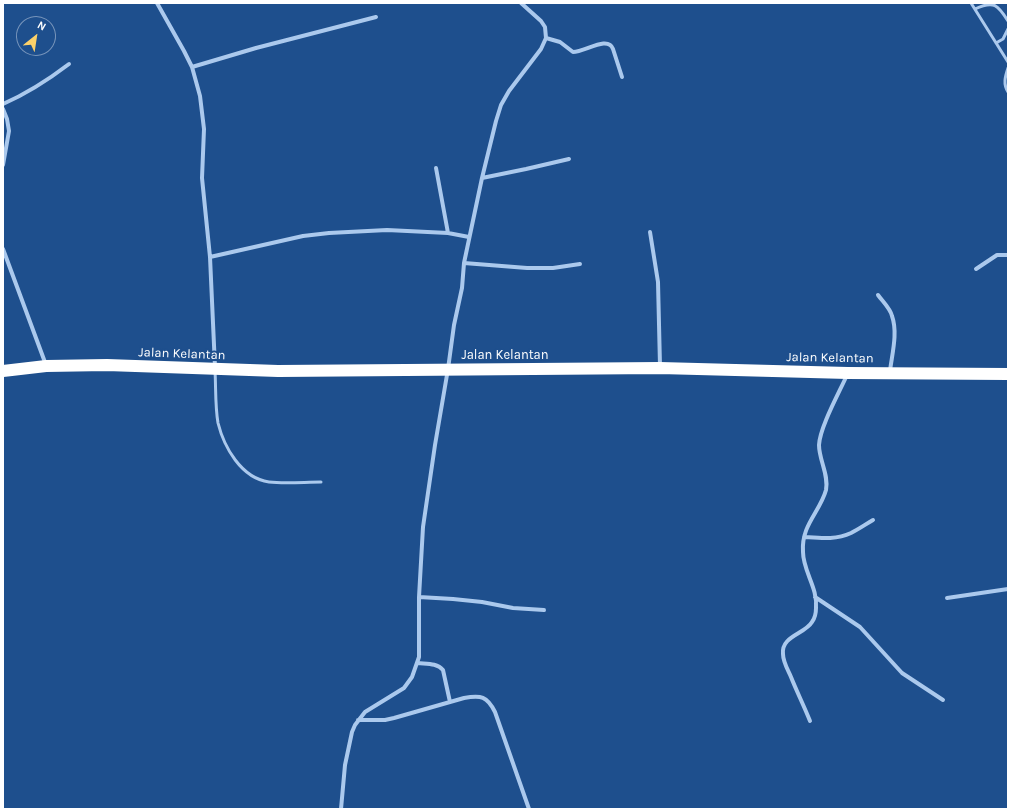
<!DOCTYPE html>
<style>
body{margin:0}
#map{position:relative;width:1011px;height:812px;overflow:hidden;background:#1e4f8d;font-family:Karla,sans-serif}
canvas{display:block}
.frame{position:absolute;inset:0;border:4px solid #fff;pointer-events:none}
.north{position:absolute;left:16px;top:16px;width:40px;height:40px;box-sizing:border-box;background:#1e4f8d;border:1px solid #7895bb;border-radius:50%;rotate:30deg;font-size:11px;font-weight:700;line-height:16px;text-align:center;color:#fff}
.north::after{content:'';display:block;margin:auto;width:14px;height:18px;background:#fcd16a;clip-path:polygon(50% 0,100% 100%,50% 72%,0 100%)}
</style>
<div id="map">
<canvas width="1011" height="812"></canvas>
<div class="frame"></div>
<div class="north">N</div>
</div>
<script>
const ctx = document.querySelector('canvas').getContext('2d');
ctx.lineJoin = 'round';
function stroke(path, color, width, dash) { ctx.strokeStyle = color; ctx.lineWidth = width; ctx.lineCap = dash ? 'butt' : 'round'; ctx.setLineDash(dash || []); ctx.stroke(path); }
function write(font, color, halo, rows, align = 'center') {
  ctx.font = font + ' Karla,sans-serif'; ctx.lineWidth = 4; ctx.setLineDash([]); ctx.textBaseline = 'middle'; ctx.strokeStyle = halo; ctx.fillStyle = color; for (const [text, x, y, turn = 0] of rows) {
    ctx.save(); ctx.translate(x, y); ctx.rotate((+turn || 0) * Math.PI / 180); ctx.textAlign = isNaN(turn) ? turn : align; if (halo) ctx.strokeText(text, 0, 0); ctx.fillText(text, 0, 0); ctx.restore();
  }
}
const lane = new Path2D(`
 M971 3 1008 62
 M975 9C994 0 998 5 1008 21
 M996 43 1003 39 1008 29
 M1008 68C1005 77 1003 84 1008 92
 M215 371C216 388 215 406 218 423 224 447 241 478 269 482 285 484 305 482 321 482`);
const street = new Path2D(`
 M157 3 184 51 192 67 200 96 204 129 202 178 210 257 215 367
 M546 38 560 42 573 52C585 52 608 35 613 49L622 77
 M192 67 256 48 376 17
 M3 104C28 93 48 80 69 64
 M3 109 7 119 9 131 3 165
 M436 168 448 233
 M482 178 526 169 569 159
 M650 232 658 282 660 366
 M3 249 46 365
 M210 257 303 236 329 233 387 230 448 233 469 237
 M464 263 527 268H553L580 264
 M976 269 997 255H1008
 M878 295C883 302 890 308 892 316 898 333 892 354 890 371
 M804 537C820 538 836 540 851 533 859 529 866 524 873 520
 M419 597 453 599 482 602 513 608 544 610
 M815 597 860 627 902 673 943 700
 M947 598 1008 589
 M418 663C427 664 437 663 443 670L450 702
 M358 720H385L394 718 464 698C481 695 487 696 495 712L529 809
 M810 721C804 706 797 692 791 677 788 670 783 662 783 654 781 636 805 634 812 622 815 618 816 612 816 608 818 588 803 571 803 552 801 525 820 512 826 490 829 475 819 460 819 445 820 427 839 393 847 375
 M341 809 345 765 352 732 355 725 365 712 404 688 412 677 419 657V597L423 527 435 445 448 369 454 325 462 288 464 263 482 178 496 121 501 105 509 91 541 49 546 38 545 27 541 21 521 3`);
const highway = new Path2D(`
 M3 371 46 366 107 365 278 371 660 368 848 373 1008 374`);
const streetNames = [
 ["Jalan Kelantan",182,354,2],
 ["Jalan Kelantan",505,355],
 ["Jalan Kelantan",830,358,1]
];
stroke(lane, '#abc9ed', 3);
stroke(street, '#abc9ed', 4);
stroke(highway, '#fff', 12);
write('13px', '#fff', '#1e4f8d', streetNames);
</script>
